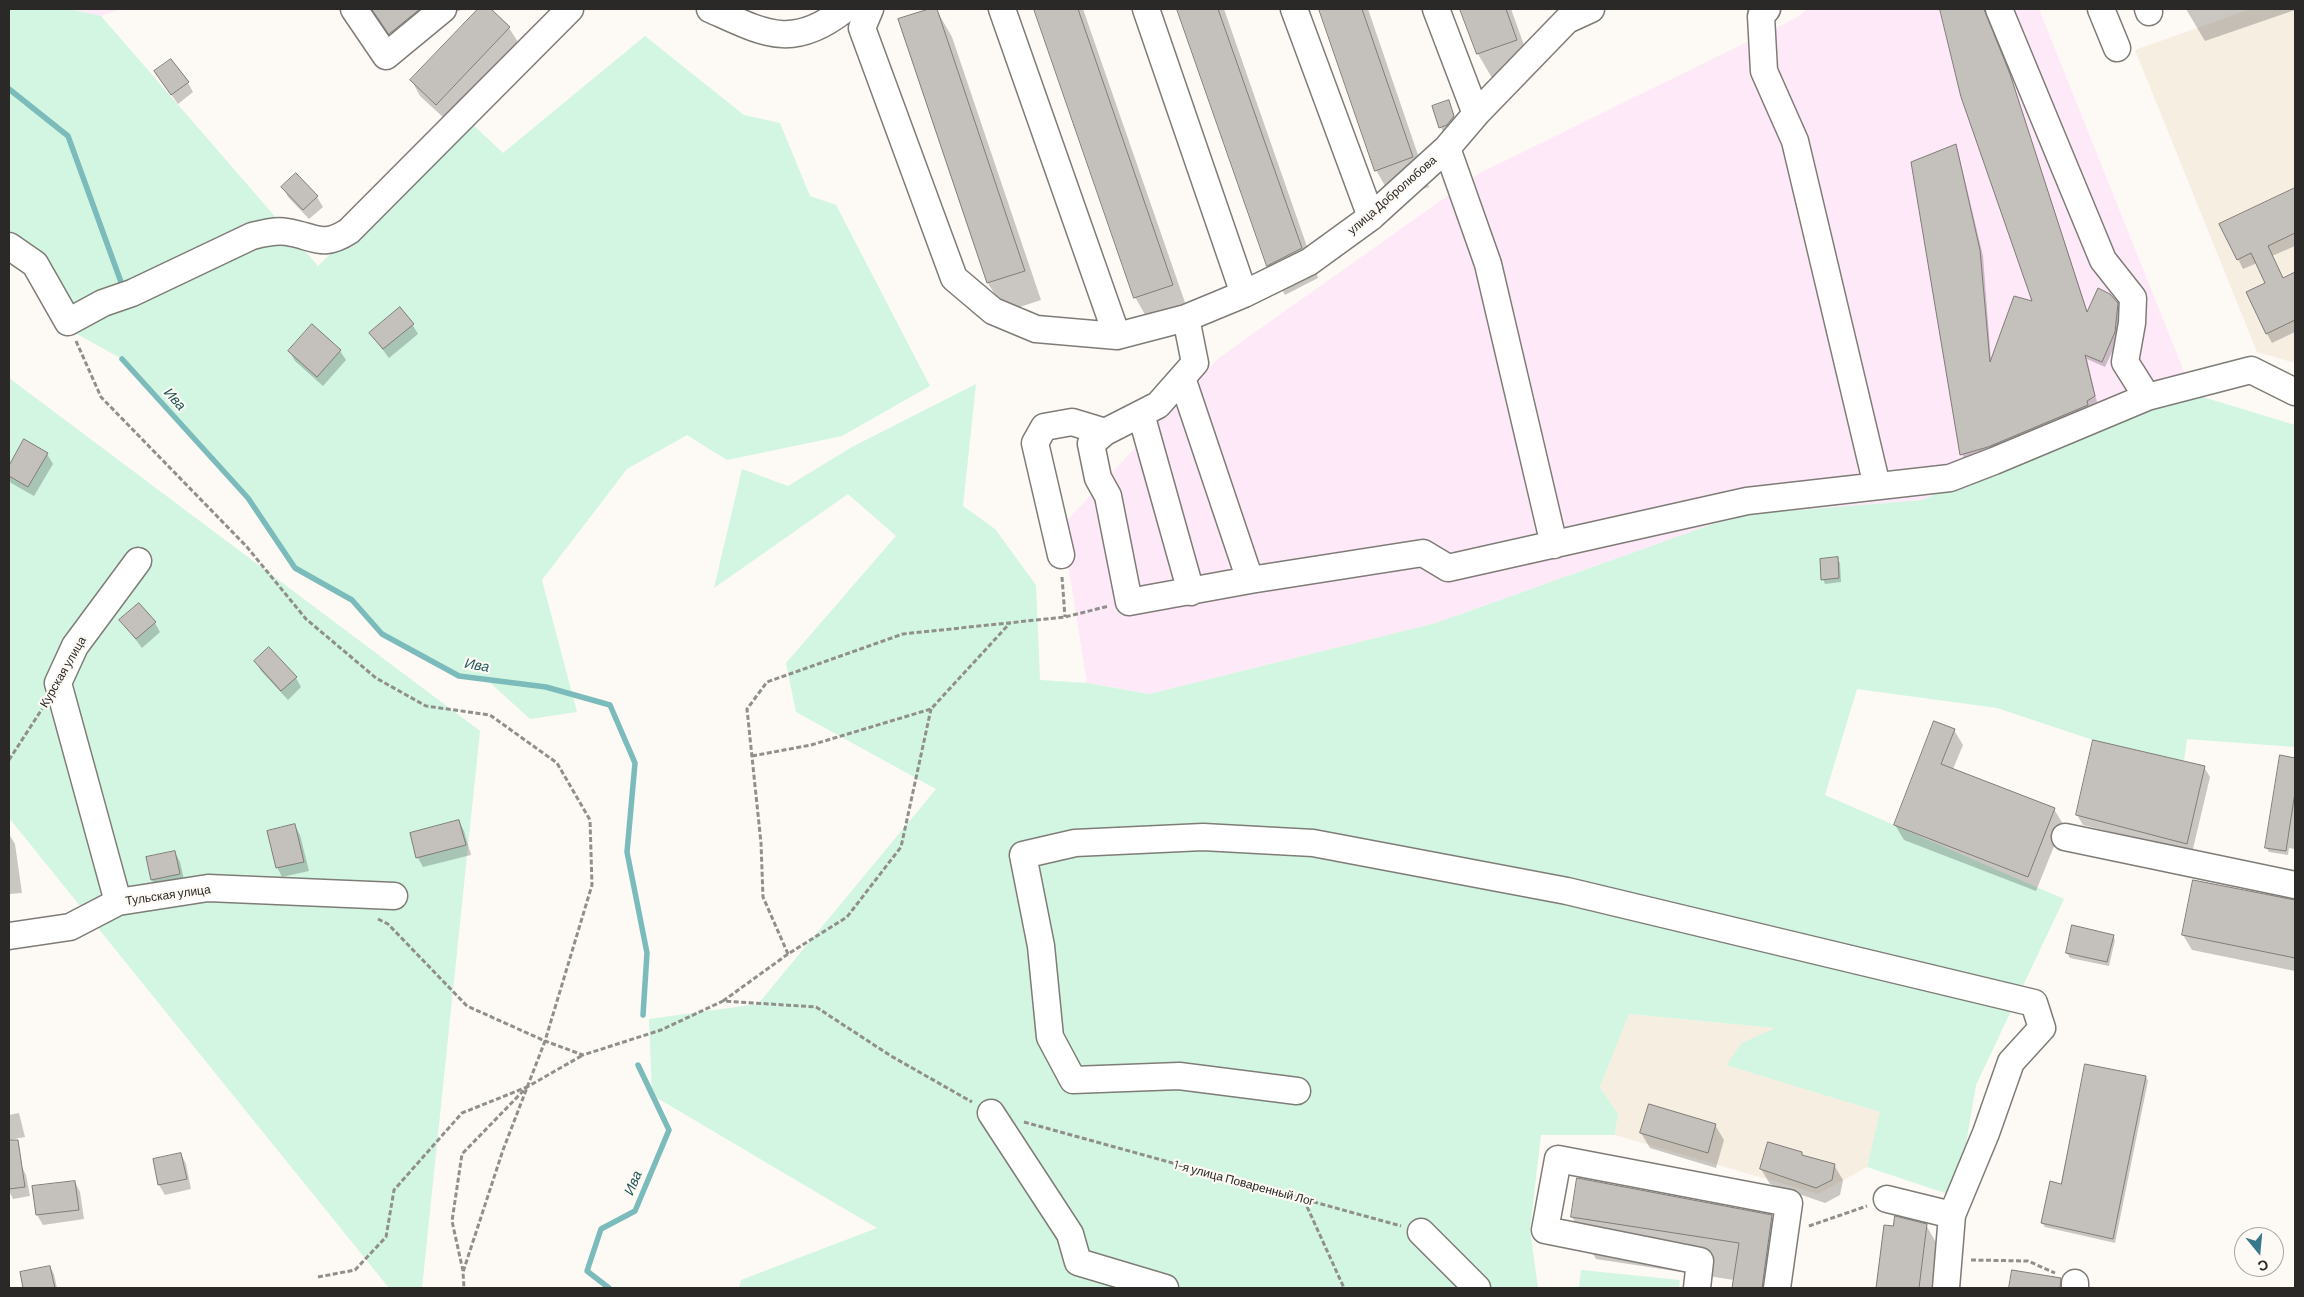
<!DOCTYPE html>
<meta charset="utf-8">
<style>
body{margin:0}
#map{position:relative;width:2304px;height:1297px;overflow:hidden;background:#fdf9f4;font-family:Barlow,sans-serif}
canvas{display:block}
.frame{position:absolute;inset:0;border:10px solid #2a2927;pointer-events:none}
.north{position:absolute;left:2234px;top:1227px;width:50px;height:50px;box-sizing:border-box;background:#fdf9f4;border:1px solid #a9a6a2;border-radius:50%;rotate:163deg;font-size:14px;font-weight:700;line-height:20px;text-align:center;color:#2a2927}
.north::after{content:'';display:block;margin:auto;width:18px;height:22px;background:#37798a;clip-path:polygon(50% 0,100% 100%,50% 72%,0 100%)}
</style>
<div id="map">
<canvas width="2304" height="1297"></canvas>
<div class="frame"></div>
<div class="north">С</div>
</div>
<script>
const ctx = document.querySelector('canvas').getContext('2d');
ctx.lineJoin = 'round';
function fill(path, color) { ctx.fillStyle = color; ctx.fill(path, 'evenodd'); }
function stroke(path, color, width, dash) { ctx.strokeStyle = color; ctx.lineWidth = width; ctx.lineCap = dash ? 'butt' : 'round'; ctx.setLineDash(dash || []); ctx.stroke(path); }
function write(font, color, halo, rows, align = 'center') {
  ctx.font = font + ' Barlow,sans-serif'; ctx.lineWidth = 4.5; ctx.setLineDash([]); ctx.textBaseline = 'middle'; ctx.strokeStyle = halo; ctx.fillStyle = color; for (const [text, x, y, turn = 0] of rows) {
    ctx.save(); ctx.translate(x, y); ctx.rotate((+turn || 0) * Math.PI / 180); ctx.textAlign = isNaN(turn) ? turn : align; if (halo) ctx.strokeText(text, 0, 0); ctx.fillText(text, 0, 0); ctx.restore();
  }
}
const built = new Path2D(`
 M2250 9H2295V363L2257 352 2135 50Z
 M1628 1014 1776 1028 1727 1065 1881 1112 1867 1167 1818 1194 1615 1135 1618 1114 1600 1087Z`);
const industrial = new Path2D(`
 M69 9H121L101 16Z
 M1807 9H2039L2193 394 2121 414 1922 500 1738 515 1436 623 1149 694 1087 683 1062 526 1219 358 1478 174 1796 18Z`);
const green = new Path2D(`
 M9 9H69L101 16 318 266 468 120 503 153 645 36 744 115 780 123 810 196 836 205 930 386 842 436 727 460 687 435 627 469 542 580 577 712 530 719 486 679 459 676 382 634 352 600 295 568 248 498 122 359 59 324 9 231Z
 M9 378 480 731 422 1288H389L9 818Z
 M976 384 963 506 995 529 1036 585 1040 680 1087 683 1149 694 1436 623 1738 515 1922 500 2121 414 2193 394 2295 425V747L2187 739 2184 761 2093 740 1997 708 1857 689 1825 795 2064 899 1976 1085 1957 1197 1867 1167 1880 1112 1726 1065 1742 1043 1775 1028 1629 1014 1600 1087 1618 1114 1615 1135H1541L1530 1229 1538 1288H739L741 1280 877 1228 652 1095 649 1019 758 1004 936 789 796 712 786 663 896 536 848 494 714 588 742 469 788 486 852 447Z
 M1581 1270 1680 1280 1679 1288H1579Z`);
const shadow = new Path2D(`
 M366 9H460L461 10 445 17 401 53 379 21Z
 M480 9H489L509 28 518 42 445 119 420 96 412 81Z
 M936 9 952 37 1041 300 1005 312 988 283 900 20Z
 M1036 9H1083L1189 314 1152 327 1135 297Z
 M1179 9H1224L1318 278 1285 295 1268 265Z
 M1320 9H1368L1429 187 1393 200 1376 170Z
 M1462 9H1511L1533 70 1495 83 1478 54Z
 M1941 9H1988V21L2012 81 2088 313 2117 304 2120 310 2118 339 2105 367 2087 359 2097 402 1965 460 1962 454 1955 146 1958 151 1983 256 1991 361 2034 303 1963 96Z
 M2186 9H2295V10L2205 41Z
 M155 72 188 83 193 92 178 104Z
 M1449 102 1456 121 1449 130 1443 132 1441 127Z
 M296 175 317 197 323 207 309 219 288 197 283 187Z
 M2295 189V246L2272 256 2283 279 2295 273V332L2272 343 2267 334V284L2257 263 2243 269 2221 225Z
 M412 324 418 334 389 358 370 333Z
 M289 351H340L346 360 323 386 295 361Z
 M24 441 47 454 53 464 34 496 11 483 9 479V468Z
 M1837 559 1840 563 1841 582 1825 584 1823 579Z
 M121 620 155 623 160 632 142 648Z
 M255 661 296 678 301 687 288 700 261 671Z
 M1954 730 1963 745 1953 769 2054 809 2063 824 2036 891 1904 840 1895 825Z
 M2281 757 2295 759V849L2289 848 2288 855 2269 852 2266 847Z
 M2204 767 2210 777 2192 853 2083 825 2077 815Z
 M459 821 464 831 471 855 423 867 418 858 411 834Z
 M295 826 300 835 309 871 282 877 277 867Z
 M9 834 15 844 22 893 9 894Z
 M175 852 180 862 185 884 157 890 152 880 147 858Z
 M2194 881 2295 902V971L2192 950 2183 935Z
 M2113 936 2115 940 2109 966 2070 958 2067 953Z
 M2146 1077 2148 1081 2115 1243 2045 1227 2042 1223Z
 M19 1113 25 1137 9 1140V1115Z
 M1715 1125 1724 1140 1716 1168 1650 1148 1641 1133Z
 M1801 1153 1804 1157 1834 1165 1843 1180 1840 1195 1825 1203 1770 1184 1761 1169Z
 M181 1154 186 1164 191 1189 165 1195 159 1185Z
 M21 1165 26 1175 30 1196 13 1199 9 1191V1167Z
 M75 1182 80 1192 84 1219 43 1225 37 1215Z
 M1771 1216 1795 1258 1791 1288H1733L1734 1280 1596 1259 1572 1217Z
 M1926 1225 1938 1246 1933 1288H1878L1885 1226Z
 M50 1267 54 1274 57 1288H25L21 1273Z`);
const stream = new Path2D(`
 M9 89 68 136 121 282
 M122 359 248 498 295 568 352 600 382 634 459 676 546 687 610 705 635 763 627 852 647 953 643 1015
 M609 1288 587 1271 601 1229 635 1211 669 1130 638 1065`);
const building = new Path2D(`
 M372 9H420L389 34Z
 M478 9H491L510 27 436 105 410 80Z
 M929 9H937L1025 271 987 283 898 19Z
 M1034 9H1078L1173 285 1134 298Z
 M1177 9H1218L1302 248 1267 266Z
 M1319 9H1362L1413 157 1375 171Z
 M1460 9H1506L1517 40 1477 54Z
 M1940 9H1984L2010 74 2087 312 2098 288 2110 294 2118 303 2115 332 2102 362 2085 355 2095 396 2087 401 2088 405 1988 447 1960 455 1911 162 1956 144 1980 250 1990 362 2014 296 2032 301 1961 97Z
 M171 59 189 82 171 95 154 71Z
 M1449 100 1454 116 1447 125 1439 128 1432 106Z
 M296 173 318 196 303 210 281 187Z
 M2295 188V233L2268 246 2283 278 2295 272V320L2266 334 2246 292 2265 283 2251 253 2237 260 2219 224Z
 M400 307 414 324 383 349 369 333Z
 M312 324 341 350 317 377 288 351Z
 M24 439 48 453 28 487 9 476V466Z
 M1838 557 1839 578 1821 580 1820 559Z
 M139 603 156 622 136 639 119 620Z
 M269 647 297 677 281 691 254 661Z
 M1934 721 1955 729 1941 764 2055 808 2028 877 1894 825Z
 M2093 740 2205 766 2187 844 2076 815Z
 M2280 755 2295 758V792L2286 851 2265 848Z
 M459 820 466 845 416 858 410 833Z
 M295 824 304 862 276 868 267 831Z
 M175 851 180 874 151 880 146 857Z
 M2193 880 2295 900V958L2182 935Z
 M2072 925 2114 935 2107 962 2066 953Z
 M2085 1064 2146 1076 2113 1239 2041 1223 2050 1181 2061 1184Z
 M1649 1104 1716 1124 1708 1153 1640 1133Z
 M9 1140H18L25 1187 9 1189Z
 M1768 1142 1802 1152V1155L1835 1164 1832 1180 1816 1188 1760 1169Z
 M181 1153 187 1179 158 1185 153 1159Z
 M1577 1178 1772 1215 1762 1288H1732L1739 1243 1571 1217Z
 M75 1181 79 1210 36 1215 32 1186Z
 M1895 1216 1927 1224 1919 1288H1876L1884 1225 1893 1226Z
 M50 1266 55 1288H23L20 1272Z
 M2012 1270 2061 1278 2060 1288H2009Z`);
const path = new Path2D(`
 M76 341 101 397 247 547 306 619 376 678 426 706 490 715 557 763 590 820 592 885 545 1041 583 1055 661 1030 723 1001 816 1007 891 1056 972 1102
 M1062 577 1065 617
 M752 756 811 745 931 709 1010 623
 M9 760 42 709
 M378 919 388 924 467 1006 545 1041 503 1150 463 1272 464 1288
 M788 954 763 897 761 843 747 709 767 682 903 634 1065 617 1109 606
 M723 1001 788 954 847 917 901 847 931 709
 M1024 1122 1401 1226
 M1304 1200 1344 1288
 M1809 1226 1867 1206
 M1971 1260 2028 1261 2055 1273
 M463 1271 452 1221 462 1154 527 1087 583 1055
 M318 1277 355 1270 386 1237 394 1190 462 1113 527 1087`);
const minor = new Path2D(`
 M354 9 386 56 443 9
 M710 9C764 33 792 51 845 9
 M870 9 862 28 954 278 993 311 1036 329 1117 336 1186 318 1244 294 1309 262 1371 217 1447 148 1476 114 1567 20 1591 9
 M1002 9 1117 336
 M1146 9 1244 294
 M1294 9 1371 217
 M1436 9 1476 114
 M1767 9 1761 16 1764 71 1795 141 1877 486
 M1999 9 2103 260 2133 298 2132 323 2125 362 2147 397 2251 370 2295 392
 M2101 9 2117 48
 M2148 9 2149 12
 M1447 148 1488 264 1554 545
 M9 246 35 264 68 322 103 303 132 293 252 236C264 233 275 230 287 232 314 236 322 249 349 231L570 9
 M1186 318 1195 363 1158 405 1105 432 1091 444 1098 478 1108 496 1129 602 1250 580 1423 553 1448 568 1747 501 1950 478 1994 461 2147 397
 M1182 378 1250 580
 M1141 414 1191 592
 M1061 555 1035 443 1044 427 1072 422 1105 432
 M2065 837 2295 885
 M118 902 58 683 75 646 138 561
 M9 936 70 927 118 902 208 888 394 896
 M1297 1091 1179 1076 1073 1080 1050 1037 1041 946 1023 855 1075 843 1203 837 1313 843 1567 891 2034 1003 2042 1028 2011 1062 1986 1133 1952 1215
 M991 1113 1070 1234 1078 1262 1165 1288
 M1887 1199 1952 1215 1946 1288
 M1421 1232 1477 1288
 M1697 1288 1700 1261 1545 1230 1558 1159 1789 1203 1777 1288
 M2075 1288V1283`);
const streetNames = [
 ["улица Добролюбова",1392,195,-41],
 ["Курская улица",63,672,-60],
 ["Тульская улица",168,895,-8],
 ["1-я улица Поваренный Лог",1244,1183,15]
];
const waterNames = [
 ["Ива",175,399,48],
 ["Ива",477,665,10],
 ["Ива",633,1183,-67]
];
fill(built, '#f7eee2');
fill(industrial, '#fee9f8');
fill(green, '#d2f6e1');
fill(shadow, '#0003');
stroke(stream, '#7bbbbb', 5.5);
fill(building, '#c4c0bb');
stroke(building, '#807c77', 1);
stroke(minor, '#7f7c77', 29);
stroke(path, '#918f8c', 3, [5, 2.5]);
stroke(minor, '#fff', 26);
write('12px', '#2a2927', '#fdf9f4', streetNames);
write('italic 14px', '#1f5657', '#fdf9f4', waterNames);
</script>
